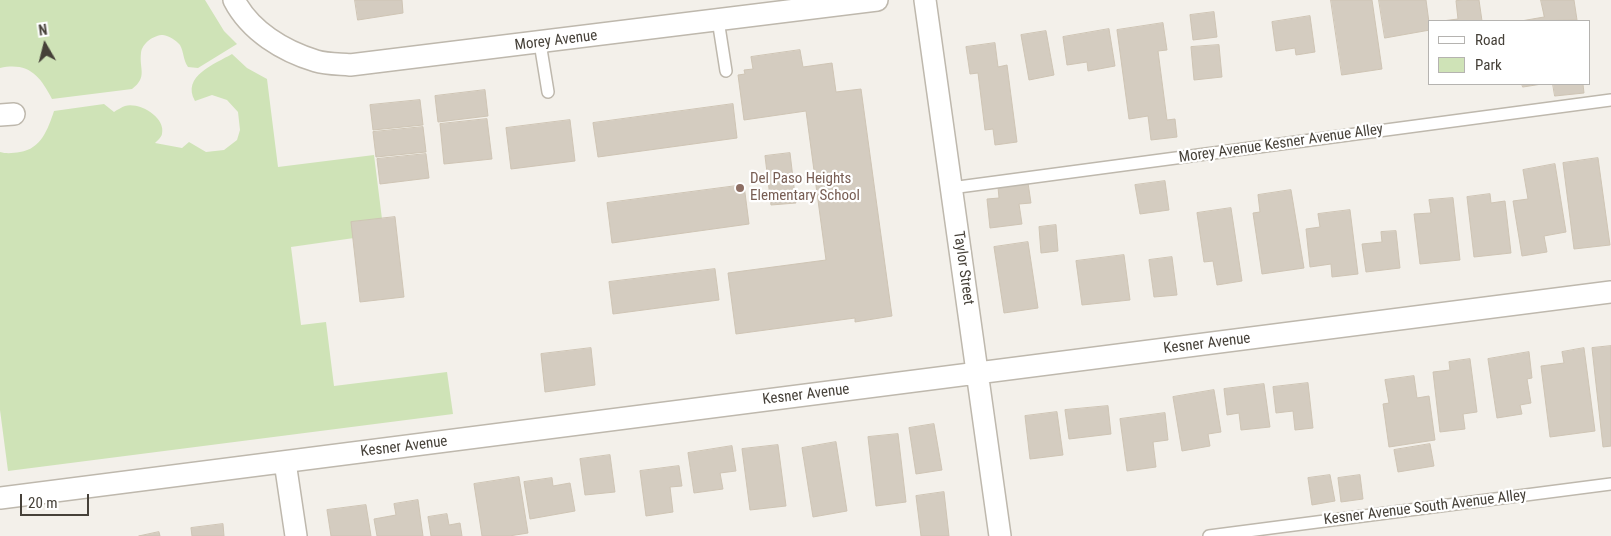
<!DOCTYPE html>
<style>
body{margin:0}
#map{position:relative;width:1611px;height:536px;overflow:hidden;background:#f3f0ea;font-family:"Roboto Condensed",sans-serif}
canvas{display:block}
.legend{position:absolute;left:1428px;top:20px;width:162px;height:65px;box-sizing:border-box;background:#fff;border:1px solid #b5b3b0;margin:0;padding:6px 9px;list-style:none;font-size:15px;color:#464139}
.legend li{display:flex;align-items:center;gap:10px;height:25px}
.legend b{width:25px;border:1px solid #b5b3b0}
.north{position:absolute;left:20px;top:20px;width:50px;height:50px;-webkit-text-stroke:4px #fff;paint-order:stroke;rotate:352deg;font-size:14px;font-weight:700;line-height:20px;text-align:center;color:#464139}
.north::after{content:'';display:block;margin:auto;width:18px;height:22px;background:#464139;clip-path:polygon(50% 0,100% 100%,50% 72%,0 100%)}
.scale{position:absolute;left:20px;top:494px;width:69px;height:22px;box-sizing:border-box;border:2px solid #464139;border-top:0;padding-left:6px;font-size:15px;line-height:18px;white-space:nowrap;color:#464139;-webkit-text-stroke:4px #fff;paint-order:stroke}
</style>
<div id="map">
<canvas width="1611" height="536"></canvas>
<ul class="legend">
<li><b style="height:6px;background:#fff"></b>Road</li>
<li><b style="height:14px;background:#cfe3b7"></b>Park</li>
</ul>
<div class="north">N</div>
<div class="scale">20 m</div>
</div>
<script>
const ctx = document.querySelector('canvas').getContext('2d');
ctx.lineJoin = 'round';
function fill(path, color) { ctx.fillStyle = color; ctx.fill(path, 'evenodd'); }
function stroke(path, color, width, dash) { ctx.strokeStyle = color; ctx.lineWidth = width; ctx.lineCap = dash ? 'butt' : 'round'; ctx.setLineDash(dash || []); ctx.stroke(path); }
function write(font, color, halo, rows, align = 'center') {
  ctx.font = font + ' "Roboto Condensed",sans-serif'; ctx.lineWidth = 4.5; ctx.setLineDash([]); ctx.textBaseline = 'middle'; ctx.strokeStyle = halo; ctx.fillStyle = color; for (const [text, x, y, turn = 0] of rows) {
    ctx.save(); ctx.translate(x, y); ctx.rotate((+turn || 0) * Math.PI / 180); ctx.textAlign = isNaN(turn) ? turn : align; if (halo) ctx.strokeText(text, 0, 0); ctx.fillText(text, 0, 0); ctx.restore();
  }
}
const green = new Path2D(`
 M0 0H205L224 31 237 44 198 68 188 67C183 60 184 52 180 45 176 40 169 36 163 35 154 35 142 43 141 53 139 69 148 77 132 89L52 99C40 76 29 62 0 68Z
 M232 54 247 68 267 79 278 167 374 155 382 219 354 238 291 247 301 325 326 322 334 386 447 372 453 414 8 471 0 410V152C7 154 13 153 20 152 41 149 48 129 54 111L104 104 114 112C117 110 122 107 125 106 139 102 166 117 162 134 161 138 157 141 155 143L182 148 189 142 206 152 224 150 237 140 240 130 238 112 227 100 212 95 195 101C181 76 215 64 232 54Z`);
const building = new Path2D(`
 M355 0H402L403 13 358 20Z
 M1331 0H1372L1382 69 1342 75Z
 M1379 0H1426L1430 30 1385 38Z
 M1467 0H1479L1482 21H1442L1458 19 1456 1Z
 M1541 0H1574L1577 20 1521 21 1544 17Z
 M1214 12 1217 37 1193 40 1190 15Z
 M1310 16 1315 52 1296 55 1295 48 1276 51 1272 22Z
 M1163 23 1167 50 1158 51 1167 120 1175 119 1177 137 1151 140 1148 116 1129 119 1117 30Z
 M1109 29 1115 66 1088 71 1087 62 1067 65 1063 37Z
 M1046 31 1054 75 1029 80 1021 35Z
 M995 43 998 67 1007 65 1017 142 995 145 993 129 985 130 978 73 970 74 966 47Z
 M1219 45 1222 77 1194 80 1191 47Z
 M800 50 803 67 832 63 836 92 861 89 892 316 855 322V318L736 334 728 273 826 260 806 111 744 120 738 75 745 74 744 70 753 69 751 57Z
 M1522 84H1542L1523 87Z
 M1553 84H1583L1584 93 1555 96Z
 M485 90 488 116 438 122 435 96Z
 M420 100 423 125 373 130 370 105Z
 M733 104 737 138 598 157 593 123Z
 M487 119 492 159 444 164 440 124Z
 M570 120 575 161 511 169 506 128Z
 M423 127 426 152 376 157 373 132Z
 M790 153 796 203 771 205 765 156Z
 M426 154 429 178 380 184 377 159Z
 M1598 158 1610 245 1574 249 1563 163Z
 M1555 164 1566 232 1544 236 1547 252 1522 256 1513 201 1528 199 1523 170Z
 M1165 181 1169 210 1140 214 1135 185Z
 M1028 183 1031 203 1019 204 1022 224 990 228 987 199 999 198 998 187Z
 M744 185 749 224 612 243 607 203Z
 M1291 190 1304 268 1262 274 1253 213 1260 212 1258 195Z
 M1490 194 1491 203 1505 201 1511 253 1474 257 1467 197Z
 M1453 198 1460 260 1420 264 1414 214 1431 213 1429 200Z
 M1231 208 1242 281 1217 285 1213 261 1204 262 1197 213Z
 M1350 210 1358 274 1332 277 1331 264 1310 267 1306 229 1320 227 1318 214Z
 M395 217 404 297 360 302 351 222Z
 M1056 225 1058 251 1041 253 1039 227Z
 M1396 231 1400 268 1366 272 1362 244 1382 242 1381 232Z
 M1028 242 1038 308 1004 313 994 247Z
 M1124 255 1130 300 1082 305 1076 261Z
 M1172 257 1177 295 1154 297 1149 260Z
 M715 269 719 300 613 314 609 282Z
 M1611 346V446L1603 447 1592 348Z
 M591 348 595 385 545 392 541 354Z
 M1584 348 1595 431 1550 437 1541 366 1564 363 1562 352Z
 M1529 352 1532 378 1527 379 1531 403 1520 405 1522 414 1497 418 1488 359Z
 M1470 359 1477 412 1463 414 1465 429 1440 432 1433 372 1450 370 1449 362Z
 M1414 376 1417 398 1429 396 1435 440 1389 447 1383 404 1389 403 1385 380Z
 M1308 383 1313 428 1295 430 1293 411 1276 413 1273 387Z
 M1264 384 1270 427 1241 430 1239 413 1227 415 1224 389Z
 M1214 390 1221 432 1208 434 1210 446 1182 451 1173 397Z
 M1108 406 1111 434 1069 439 1065 410Z
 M1057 412 1063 455 1030 459 1025 416Z
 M1165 413 1168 440 1153 442 1156 467 1127 471 1120 419Z
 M934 424 942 470 916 474 909 428Z
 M898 434 906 502 876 506 868 437Z
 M836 442 847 511 813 517 802 448Z
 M1430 444 1434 466 1398 472 1394 450Z
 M778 445 786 506 750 510 742 449Z
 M732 446 736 471 720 473 723 489 694 493 688 453Z
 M610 455 615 492 585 495 580 459Z
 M679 466 682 486 670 487 673 512 646 516 640 471Z
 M1330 475 1335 501 1312 505 1308 478Z
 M1360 475 1363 499 1341 502 1338 478Z
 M519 477 528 533 509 536H482L474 484Z
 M552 478 553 486 570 483 575 511 530 519 524 482Z
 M944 492 949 536H921L916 496Z
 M418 500 423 536H377L374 519 396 515 394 504Z
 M366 505 371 536H331L327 510Z
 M447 514 449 525 460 523 462 536H431L428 517Z
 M223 524 224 536H192L191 528Z
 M159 532 160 536H139Z`);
const lane = new Path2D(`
 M718 20 726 71
 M540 43 548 92
 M951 188 1611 100
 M1209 536 1611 484`);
const street = new Path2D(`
 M234 0C250 31 283 51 316 61 326 64 339 64 350 65L877 0
 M925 0 1000 536
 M0 115 14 114
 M285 462 296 536
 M0 498 1611 292`);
const markers = [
 [740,188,5,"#8d6e63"]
];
const streetNames = [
 ["Morey Avenue",556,41,-7],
 ["Morey Avenue Kesner Avenue Alley",1281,144,-8],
 ["Taylor Street",963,268,82],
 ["Kesner Avenue",1207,344,-7],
 ["Kesner Avenue",806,395,-7],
 ["Kesner Avenue",404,447,-7],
 ["Kesner Avenue South Avenue Alley",1425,508,-7]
];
const educationNames = [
 ["Del Paso Heights",750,179],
 ["Elementary School",750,196]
];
fill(green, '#cfe3b7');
fill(building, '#d4ccc0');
stroke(building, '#cec4b4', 1);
stroke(lane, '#beb8ad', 14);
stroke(street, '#beb8ad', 24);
stroke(lane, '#fff', 11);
stroke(street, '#fff', 21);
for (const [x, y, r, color] of markers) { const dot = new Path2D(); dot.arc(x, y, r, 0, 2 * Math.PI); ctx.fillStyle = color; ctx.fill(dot); stroke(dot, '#fff', 2); }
write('15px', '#464139', '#fff', streetNames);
write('15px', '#785e54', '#fff', educationNames, 'left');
</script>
